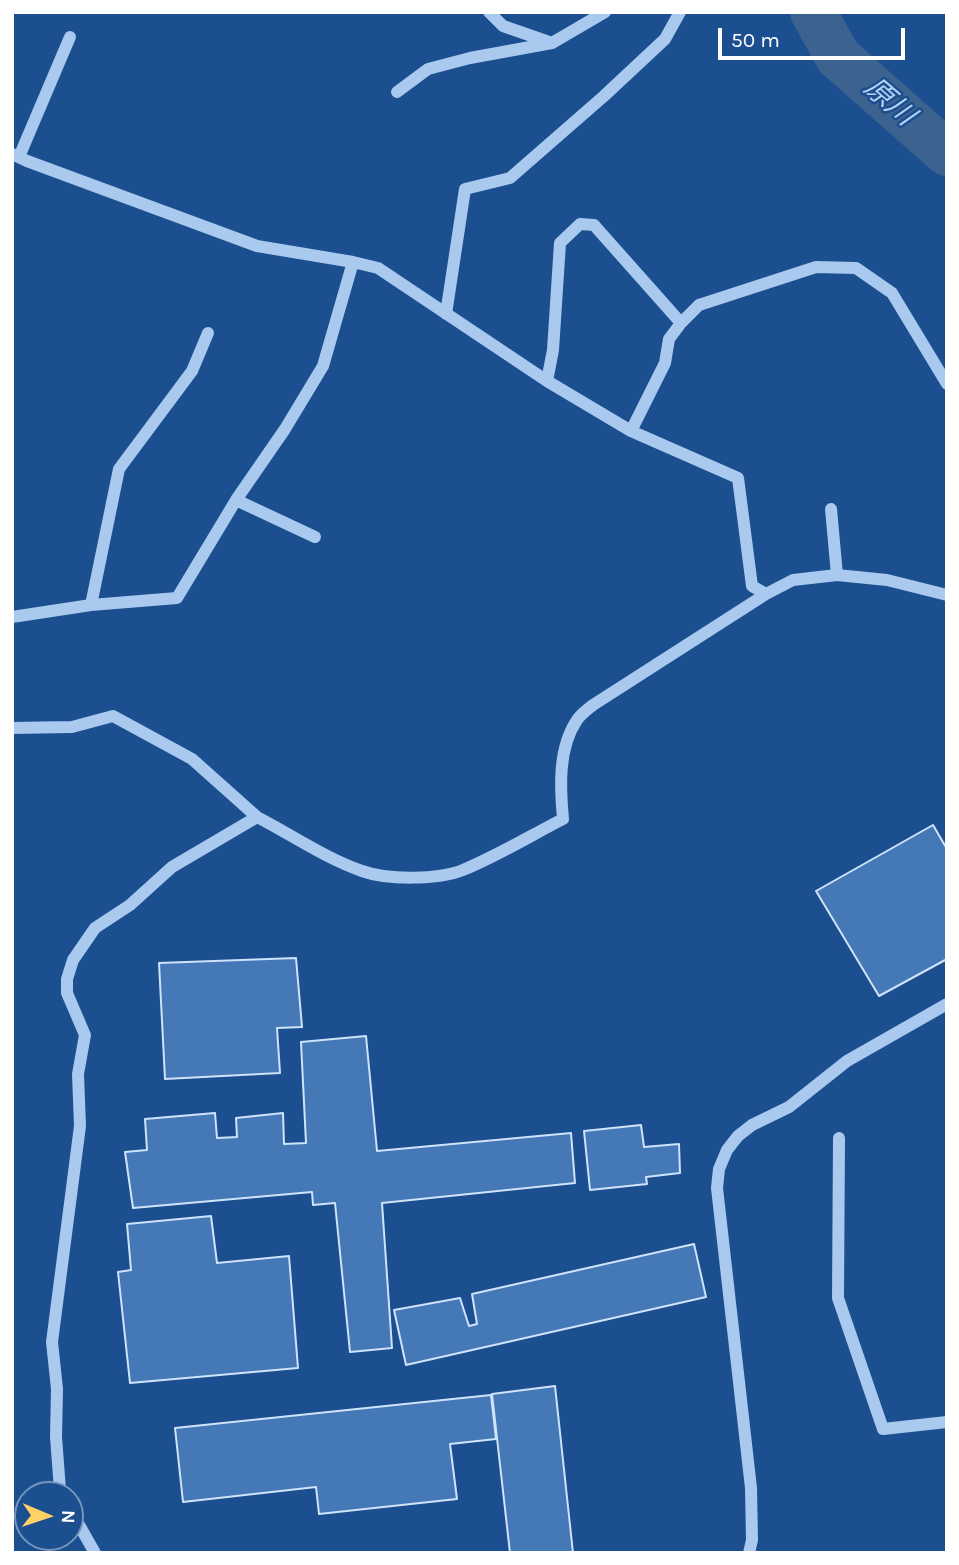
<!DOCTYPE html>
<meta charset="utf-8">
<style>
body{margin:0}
#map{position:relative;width:959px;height:1565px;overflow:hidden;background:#1b4f8f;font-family:Karla,sans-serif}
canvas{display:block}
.frame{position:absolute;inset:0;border:14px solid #fff;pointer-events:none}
.north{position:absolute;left:14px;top:1481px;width:70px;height:70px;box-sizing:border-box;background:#1b4f8f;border:2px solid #7695bc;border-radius:50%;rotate:92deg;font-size:19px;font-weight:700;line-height:28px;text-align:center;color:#fff}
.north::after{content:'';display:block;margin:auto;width:24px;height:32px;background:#ffd166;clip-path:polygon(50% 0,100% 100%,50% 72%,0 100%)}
.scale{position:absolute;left:718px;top:28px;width:187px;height:32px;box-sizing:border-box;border:4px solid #fff;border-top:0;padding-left:9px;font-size:21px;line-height:24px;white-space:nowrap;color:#fff;-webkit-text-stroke:5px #1b4f8f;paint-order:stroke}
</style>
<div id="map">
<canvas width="959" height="1565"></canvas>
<div class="frame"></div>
<div class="north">N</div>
<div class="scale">50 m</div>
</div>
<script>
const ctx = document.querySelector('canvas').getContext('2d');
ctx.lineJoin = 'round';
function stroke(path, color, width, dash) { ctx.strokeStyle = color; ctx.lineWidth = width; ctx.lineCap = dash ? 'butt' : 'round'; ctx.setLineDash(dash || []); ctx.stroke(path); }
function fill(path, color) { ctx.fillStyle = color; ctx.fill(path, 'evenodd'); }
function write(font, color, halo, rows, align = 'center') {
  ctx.font = font + ' Karla,"Noto Sans JP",sans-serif'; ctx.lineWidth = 5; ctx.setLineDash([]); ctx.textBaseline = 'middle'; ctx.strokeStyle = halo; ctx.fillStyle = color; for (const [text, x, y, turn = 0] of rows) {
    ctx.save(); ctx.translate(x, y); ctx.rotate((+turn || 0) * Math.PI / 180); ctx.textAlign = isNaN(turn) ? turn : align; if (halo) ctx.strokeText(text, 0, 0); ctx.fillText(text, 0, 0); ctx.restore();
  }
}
const river = new Path2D(`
 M813 12 838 57 947 153`);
const building = new Path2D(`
 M933 825 947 849V959L879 996 816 891Z
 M296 958 302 1027 277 1028 280 1073 165 1079 159 963Z
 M366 1036 377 1151 571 1133 575 1183 382 1203 392 1348 350 1352 335 1203 313 1205 312 1192 133 1208 125 1152 147 1150 145 1119 215 1113 217 1138 237 1137 236 1118 283 1113 284 1144 306 1143 301 1042Z
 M641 1125 644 1147 679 1144 680 1173 646 1177 647 1184 590 1190 584 1131Z
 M211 1216 217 1263 289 1256 298 1368 130 1383 118 1272 131 1270 127 1224Z
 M694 1244 706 1297 406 1365 394 1310 460 1298 469 1326 477 1324 472 1294Z
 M555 1386 573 1553H510L492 1394Z
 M491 1395 496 1439 450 1444 457 1499 319 1514 316 1487 183 1502 175 1428Z`);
const minor = new Path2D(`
 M489 12 503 26 552 43
 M397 92 428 69 470 58 552 43 605 12
 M12 154 27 161 257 246 353 262 323 366 285 429 236 500
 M19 157 70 37
 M353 262 378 268 547 381 631 431
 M446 314 465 189 510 178 604 96 665 39 680 12
 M681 323 699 305 816 267 856 268 892 293 947 384
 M547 381 553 350 560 243 580 224 594 225 681 323 669 339 665 363 631 431 738 478 752 586 766 594
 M831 509 837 575
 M91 605 177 598 236 500 315 537
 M12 617 91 605 119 469 192 371 208 333
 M12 728 72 727 113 716 192 759 257 817
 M839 1138 838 1298 883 1429 947 1422
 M62 1495 60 1490 56 1437 57 1389 52 1342 80 1126 78 1074 85 1035 67 993V979L73 960 95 928 130 905 172 867 257 817C292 835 325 858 362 871 387 880 438 880 463 870 497 856 530 836 563 819 560 787 558 748 577 720 581 714 588 709 593 705L766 594 793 580 837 575 887 580 947 595
 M70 1509 95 1553
 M749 1553 752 1540 751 1488 717 1188 719 1169 727 1150 738 1136 752 1125 789 1107 847 1061 947 1004`);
const waterNames = [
 ["原川",889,102,41]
];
stroke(river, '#3c6290', 46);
fill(building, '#4478b7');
stroke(building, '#cfe3fa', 2);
stroke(minor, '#a9c9ee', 12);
write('italic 28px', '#b5d3f5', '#1b4f8f', waterNames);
</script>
